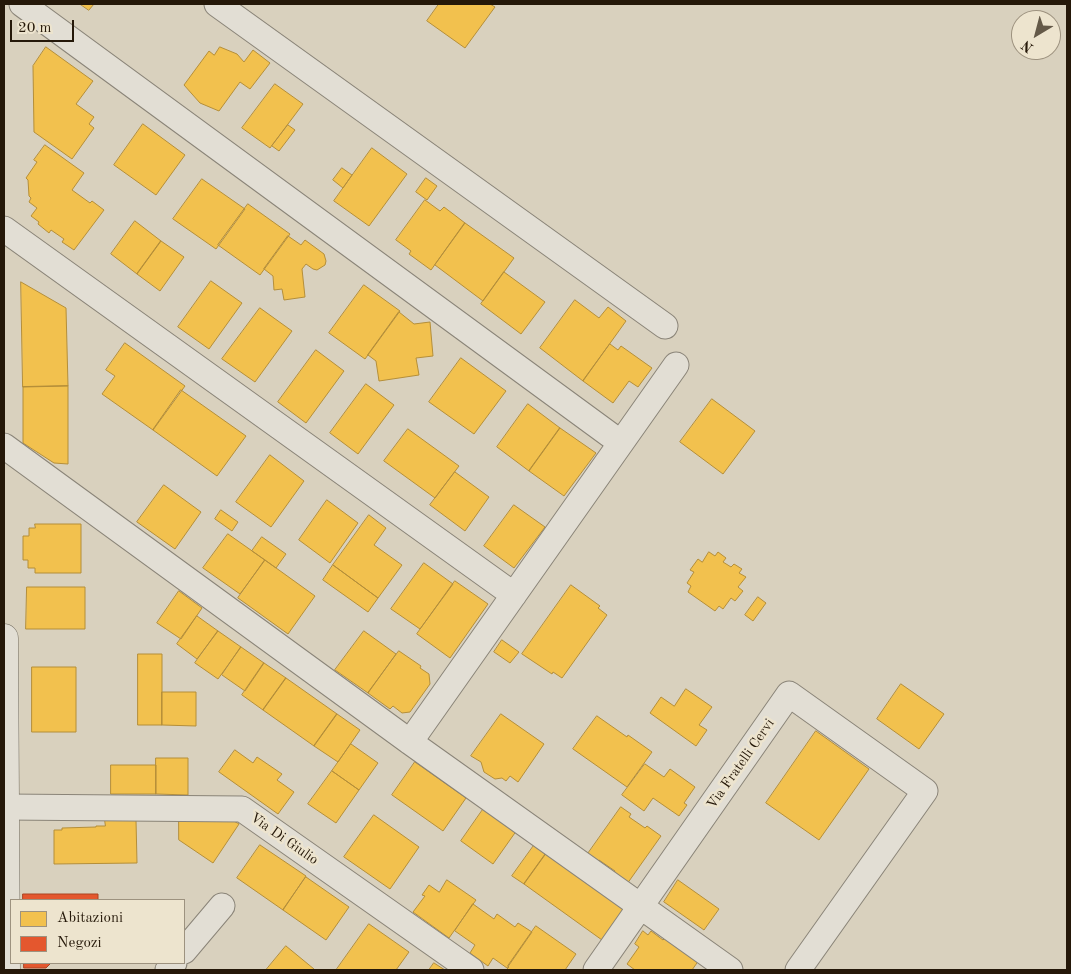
<!DOCTYPE html>
<style>
body{margin:0}
#map{position:relative;width:1071px;height:974px;overflow:hidden;background:#d9d1be;font-family:"Old Standard TT",serif}
canvas{display:block}
.frame{position:absolute;inset:0;border:5px solid #251809;pointer-events:none}
.legend{position:absolute;left:10px;top:899px;width:175px;height:65px;box-sizing:border-box;background:#ede4ce;border:1px solid #9d927f;margin:0;padding:6px 9px;list-style:none;font-size:15px;color:#251809}
.legend li{display:flex;align-items:center;gap:10px;height:25px}
.legend b{width:25px;border:1px solid #9d927f}
.north{position:absolute;left:1011px;top:10px;width:50px;height:50px;box-sizing:border-box;background:#ede4ce;border:1px solid #9d927f;border-radius:50%;rotate:217deg;font-size:14px;font-weight:700;line-height:20px;text-align:center;color:#251809}
.north::after{content:'';display:block;margin:auto;width:18px;height:22px;background:#645948;clip-path:polygon(50% 0,100% 100%,50% 72%,0 100%)}
.scale{position:absolute;left:10px;top:20px;width:64px;height:22px;box-sizing:border-box;border:2px solid #251809;border-top:0;padding-left:6px;font-size:15px;line-height:18px;white-space:nowrap;color:#251809;-webkit-text-stroke:4px #ede4ce;paint-order:stroke}
</style>
<div id="map">
<canvas width="1071" height="974"></canvas>
<div class="frame"></div>
<ul class="legend">
<li><b style="height:14px;background:#f2c14e"></b>Abitazioni</li>
<li><b style="height:14px;background:#e4572e"></b>Negozi</li>
</ul>
<div class="north">N</div>
<div class="scale">20 m</div>
</div>
<script>
const ctx = document.querySelector('canvas').getContext('2d');
ctx.lineJoin = 'round';
function fill(path, color) { ctx.fillStyle = color; ctx.fill(path, 'evenodd'); }
function stroke(path, color, width, dash) { ctx.strokeStyle = color; ctx.lineWidth = width; ctx.lineCap = dash ? 'butt' : 'round'; ctx.setLineDash(dash || []); ctx.stroke(path); }
function write(font, color, halo, rows, align = 'center') {
  ctx.font = font + ' "Old Standard TT",serif'; ctx.lineWidth = 5; ctx.setLineDash([]); ctx.textBaseline = 'middle'; ctx.strokeStyle = halo; ctx.fillStyle = color; for (const [text, x, y, turn = 0] of rows) {
    ctx.save(); ctx.translate(x, y); ctx.rotate((+turn || 0) * Math.PI / 180); ctx.textAlign = isNaN(turn) ? turn : align; if (halo) ctx.strokeText(text, 0, 0); ctx.fillText(text, 0, 0); ctx.restore();
  }
}
const homes = new Path2D(`
 M80 4H94L89 10Z
 M439 4H490L495 7 465 48 427 21Z
 M46 47 93 81 76 104 94 117 89 124 94 128 72 159 34 132 33 66Z
 M220 47 237 54 244 62 253 50 270 63 250 89 240 82 219 111 200 103 184 85 209 51 214 55Z
 M275 84 303 104 270 148 242 128Z
 M143 124 185 155 156 195 114 165Z
 M288 125 295 130 279 151 272 146Z
 M45 145 84 173 72 190 90 203 92 201 104 210 74 250 62 242 64 239 51 230 49 233 38 224 39 222 31 216 37 208 29 202 31 198 29 196 28 180 26 178 37 162 34 160Z
 M372 148 407 174 369 226 334 201Z
 M342 168 352 175 343 188 333 180Z
 M426 178 437 186 427 200 416 192Z
 M202 179 245 209 216 249 173 219Z
 M425 200 440 211 444 207 465 223 431 270 409 254 411 251 396 240Z
 M248 204 290 234 260 275 218 245Z
 M135 221 161 241 137 274 111 254Z
 M465 223 514 258 483 301 435 265Z
 M288 236 301 245 305 240 324 254 326 261 325 265 317 270 313 269 306 264 302 269 305 297 284 300 282 289 274 290 273 276 264 269Z
 M161 241 184 257 160 291 137 274Z
 M504 272 545 302 521 334 481 304Z
 M211 281 242 303 209 349 178 327Z
 M21 282 66 308 68 386 23 387Z
 M364 285 400 311 365 359 329 333Z
 M575 300 599 318 608 307 626 321 583 381 540 348Z
 M260 308 292 331 255 382 222 359Z
 M399 312 414 324 430 322 433 356 416 358 419 375 379 381 376 361 368 355Z
 M125 343 185 386 153 430 102 394 115 376 106 370Z
 M610 344 618 350 621 346 652 368 638 387 629 381 613 403 583 381Z
 M316 350 344 371 306 423 278 402Z
 M461 358 506 391 474 434 429 402Z
 M366 384 394 405 358 454 330 433Z
 M68 386V464L54 463 23 443V387Z
 M181 390 246 436 217 476 153 430Z
 M712 399 755 431 723 474 680 442Z
 M528 404 560 428 529 471 497 447Z
 M560 428 596 453 564 496 529 471Z
 M408 429 459 466 435 498 384 461Z
 M270 455 304 481 271 527 236 502Z
 M455 472 489 497 465 531 430 505Z
 M164 485 201 512 175 549 137 522Z
 M327 500 358 523 330 563 299 540Z
 M514 505 545 527 514 568 484 546Z
 M221 510 238 522 232 531 215 519Z
 M369 515 386 528 374 545 402 565 378 598 333 565Z
 M35 524H81V573H35V568H28V560H23V536H29V528H35Z
 M228 534 265 560 240 594 203 568Z
 M262 537 286 554 276 568 252 551Z
 M709 552 715 556 718 552 726 558 723 562 731 567 734 564 742 569 739 573 746 577 738 587 743 591 735 601 731 598 723 609 719 606 715 611 688 592 691 586 687 583 694 572 690 570 698 559 702 562Z
 M265 560 315 596 288 634 238 598Z
 M424 563 453 584 420 629 391 609Z
 M333 565 378 598 368 612 323 580Z
 M455 581 488 604 450 658 417 634Z
 M571 585 600 606 598 608 607 615 562 678 553 672 552 674 522 654Z
 M27 587H85V629H26Z
 M179 591 202 608 181 639 157 623Z
 M758 597 766 603 753 621 745 615Z
 M197 616 218 631 197 659 177 644Z
 M218 631 241 647 218 679 195 663Z
 M364 631 396 654 368 693 335 670Z
 M502 640 519 652 510 663 494 652Z
 M241 647 264 663 245 691 222 675Z
 M399 651 421 666 420 668 429 674 430 684 410 712 402 713 393 706 390 709 368 693Z
 M138 654H162V725H138Z
 M264 663 286 678 263 710 242 695Z
 M32 667H76V732H32Z
 M286 678 337 714 314 746 263 710Z
 M901 684 944 714 919 749 877 719Z
 M686 689 712 707 699 725 707 730 696 746 650 713 661 697 674 706Z
 M162 692H196V726L162 725Z
 M337 714 360 730 338 762 314 746Z
 M501 714 544 744 518 782 510 776 506 781 502 778 495 779 484 772 481 762 471 756Z
 M597 716 627 737 628 735 652 752 627 787 573 749Z
 M816 731 869 769 819 840 766 803Z
 M351 744 378 763 359 790 332 771Z
 M235 750 253 763 257 757 282 774 277 780 294 792 278 814 219 772Z
 M156 758H188V795L156 794Z
 M415 762 466 798 443 831 392 795Z
 M645 764 664 777 670 769 695 787 684 803 687 805 679 816 653 798 644 811 622 795Z
 M111 765H156V794H111Z
 M332 771 359 790 336 823 308 804Z
 M621 807 631 814 629 817 645 828 647 826 661 836 627 884 613 874 615 871 599 860 597 862 587 855Z
 M484 808 517 830 493 864 461 841Z
 M374 815 419 847 390 889 344 857Z
 M105 820H136L137 863 54 864V830H62V828L96 827V826H105Z
 M179 820H232L239 824 213 863 179 840Z
 M535 844 547 852 524 884 512 876Z
 M260 845 306 876 283 910 237 878Z
 M547 852 625 907 602 940 524 884Z
 M306 877 349 907 326 940 283 910Z
 M447 880 476 900 449 938 413 912 425 896 422 895 429 885 439 892Z
 M678 880 719 909 704 930 664 902Z
 M473 904 494 919 497 914 515 927 518 923 532 932 507 968 493 958 488 966 470 953 475 945 455 931Z
 M369 924 409 952 396 970H338L337 969Z
 M536 926 576 954 565 970H506L509 967 508 966Z
 M643 931 648 935 651 931 663 940 666 937 699 960 692 970H635L627 964 639 947 635 944Z
 M286 946 314 969 313 970H266Z
 M434 963 445 970H429Z`);
const shops = new Path2D(`
 M23 894H98V900H23Z
 M24 963H51L46 968H24Z`);
const street = new Path2D(`
 M22 4 621 443
 M217 4 665 326
 M4 229 514 595
 M4 446 410 742 730 970
 M410 742 676 365
 M5 807 242 809 471 970
 M184 951 222 906
 M168 970 174 963
 M596 970 789 694 925 791 798 970`);
const secondary = new Path2D(`
 M4 638 6 970`);
const streetNames = [
 ["Via Fratelli Cervi",741,764,-55],
 ["Via Di Giulio",284,839,35]
];
fill(homes, '#f2c14e');
stroke(homes, '#b48e39', 1);
fill(shops, '#e4572e');
stroke(shops, '#ab4423', 1);
stroke(street, '#8a8478', 27);
stroke(secondary, '#716b5f', 29);
stroke(street, '#e2ded4', 25);
stroke(secondary, '#e2ded4', 28);
write('14px', '#251809', '#ede4ce', streetNames);
</script>
